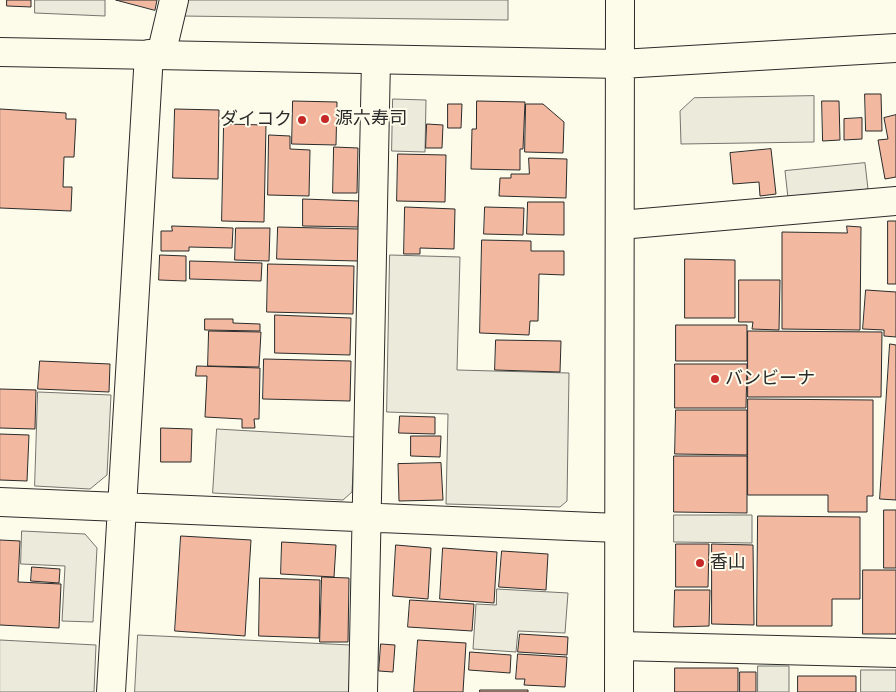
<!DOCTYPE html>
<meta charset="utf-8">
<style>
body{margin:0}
canvas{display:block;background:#fdfbea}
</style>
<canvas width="896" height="692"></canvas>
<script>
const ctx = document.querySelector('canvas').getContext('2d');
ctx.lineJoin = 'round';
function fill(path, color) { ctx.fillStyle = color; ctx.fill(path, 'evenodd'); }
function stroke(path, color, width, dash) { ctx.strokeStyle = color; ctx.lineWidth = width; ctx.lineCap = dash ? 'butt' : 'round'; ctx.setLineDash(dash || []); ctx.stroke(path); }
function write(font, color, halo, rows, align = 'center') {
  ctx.font = font + ' "IBM Plex Sans","Noto Sans JP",sans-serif'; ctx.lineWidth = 4; ctx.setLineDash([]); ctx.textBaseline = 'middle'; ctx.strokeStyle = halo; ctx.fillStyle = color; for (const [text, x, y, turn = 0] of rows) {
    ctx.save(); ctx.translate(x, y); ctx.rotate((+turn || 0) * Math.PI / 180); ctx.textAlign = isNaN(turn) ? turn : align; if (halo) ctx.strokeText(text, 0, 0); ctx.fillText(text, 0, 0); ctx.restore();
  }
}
const parking = new Path2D(`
 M35 0H105V16L35 13Z
 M185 0H508V20L180 16Z
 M814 96V142L681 144 680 111 694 98Z
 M393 99 426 100 425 152 392 151Z
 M865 163 868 189 788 198 785 171Z
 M390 255 460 257 457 370 569 373 567 501 560 507 446 504 448 414 387 412Z
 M38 392 111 395 107 475 90 489 35 486Z
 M217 429 355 437 352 492 343 500 213 493Z
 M674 515H752V543L674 542Z
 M22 531 85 534 97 548 93 622 62 621 65 566 21 564Z
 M497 589 568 593 565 633 518 631 516 652 473 649 476 604 496 605Z
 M138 635 351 645 349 692H135Z
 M0 640 96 645 94 692H0Z
 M758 666H789V692H758Z
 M861 670H896V692H861Z`);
const building = new Path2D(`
 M7 0H31V7L7 6Z
 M116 0H157L155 10Z
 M865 94H881L882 131H866Z
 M293 101 337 102 336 145 292 144Z
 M477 101 525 102 523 149H520V170L471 169 472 129H476Z
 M822 101H839L840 140 823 141Z
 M448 104H462L461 128H448Z
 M526 104H543L564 122 563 153 525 152Z
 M0 109 66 113V119H76L74 157H64L63 187H72L71 211 0 208Z
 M175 109 219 110 218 179 173 178Z
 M896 115V177L885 179 878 140 888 139 884 118Z
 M862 118V139L844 140V119Z
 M224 124 266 125 264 222 222 221Z
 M427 124 443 125 442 148H426Z
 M269 135 290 136V149L310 150 309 196 268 195Z
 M334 147 358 148 357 193H333Z
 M771 149 776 194 760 196 759 182 733 184 730 153Z
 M398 154 446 155 445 202 397 201Z
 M529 158 567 159 566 198 499 196 500 178H511V174H529Z
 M303 199 359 201 358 227 303 226Z
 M528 202H564V235L527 234Z
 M405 207 455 209 454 249 420 248V254H404Z
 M485 207 524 208 523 235 484 234Z
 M888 221H896V284H888Z
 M172 226 233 228 232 248 189 247V251H161V231H172Z
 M847 226 861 227 860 330 782 329V232L847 233Z
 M278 227 359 229 358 261 277 259Z
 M236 228H270L269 261 235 260Z
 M482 240 531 241V251H564V275L539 274 538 321H530L529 335 480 333Z
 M160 255 186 256V281L159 280Z
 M685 259 735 260V318H685Z
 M190 261 262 263 261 281 190 279Z
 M268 264 354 266 353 314 267 312Z
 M739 280H780L779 330 752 329 753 322H739Z
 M866 290 896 292V337L884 336V330L863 329Z
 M275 315 351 318 350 355 275 353Z
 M205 319H233V323L260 324V331L205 330Z
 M676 325H747V361H676Z
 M209 331 261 332 259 367 208 366Z
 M748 331 882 332 881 397H748Z
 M496 340 561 341 560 372 495 370Z
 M890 344 896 345V500L880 499Z
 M264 359 351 361 350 401 263 399Z
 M40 361 110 364 109 392 38 389Z
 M675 364H747L746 408H675Z
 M197 366 260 368 259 419H254L255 428H242V419L205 417 207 376H196Z
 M0 389 36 390 35 429 0 428Z
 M748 399 873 400V496H867V512H828V495H748Z
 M676 410H747V455L675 454Z
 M400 416 435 417V434L399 433Z
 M161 428 192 429 191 462H161Z
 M0 434 29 435 27 481 0 480Z
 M411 436H441L440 457 411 456Z
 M674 456H747V513L674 512Z
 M441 463 443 500 399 501 398 464Z
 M884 510H896V568H884Z
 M758 516 860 517V599H832V626H757Z
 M181 536 251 540 245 636 175 631Z
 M0 540 20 541 18 582 61 584 59 628 0 625Z
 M282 542 336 545 334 577 281 574Z
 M676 544H709L708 587H676Z
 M712 544 753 545 754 625 712 624Z
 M396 545 431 548 428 599 393 596Z
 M443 548 497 552 494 603 440 599Z
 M502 551 548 554 546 590 499 587Z
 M32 567 60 569 59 583 31 581Z
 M863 570H896V634H863Z
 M322 577 349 578 348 642H320Z
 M260 578 320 580 319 638 259 636Z
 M675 590H710L709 626 674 627Z
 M410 600 474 604 472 631 408 627Z
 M520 634 568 637 567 655 518 652Z
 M418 640 466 643 463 692H414Z
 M381 644 395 645 393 672 379 671Z
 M470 652 511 655 510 673 469 670Z
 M518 654 567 657 565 687 524 685 525 679H516Z
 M675 668H738V692H675Z
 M740 672H756V692H740Z
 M798 676H856V692H798Z
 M480 690H528V692H480Z`);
const minor = new Path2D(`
 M161 55 174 0
 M620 225 896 201
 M0 502 618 528
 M620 646 896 653
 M111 692 149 54
 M363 692 376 60`);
const tertiary = new Path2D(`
 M0 52 621 64 896 48
 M619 692 620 0`);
const markers = [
 [325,119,5,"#c62828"],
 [302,120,5,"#c62828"],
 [715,379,5,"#c62828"],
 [700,563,5,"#c62828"]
];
const poiNames = [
 ["源六寿司",335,119],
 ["ダイコク",292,120,"right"],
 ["バンビーナ",725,379],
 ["香山",710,563]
];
fill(parking, '#eceadb');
stroke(parking, '#74746e', 1);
fill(building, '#f2b8a0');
stroke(building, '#2b2b2b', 1);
stroke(minor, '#2b2b2b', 30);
stroke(tertiary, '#2b2b2b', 30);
stroke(minor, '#fdfbea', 28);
stroke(tertiary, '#fdfbea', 28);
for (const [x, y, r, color] of markers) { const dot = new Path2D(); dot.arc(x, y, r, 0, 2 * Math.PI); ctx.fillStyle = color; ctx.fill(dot); stroke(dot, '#fdfbea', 2); }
write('18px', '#2b2b2b', '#fdfbea', poiNames, 'left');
</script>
